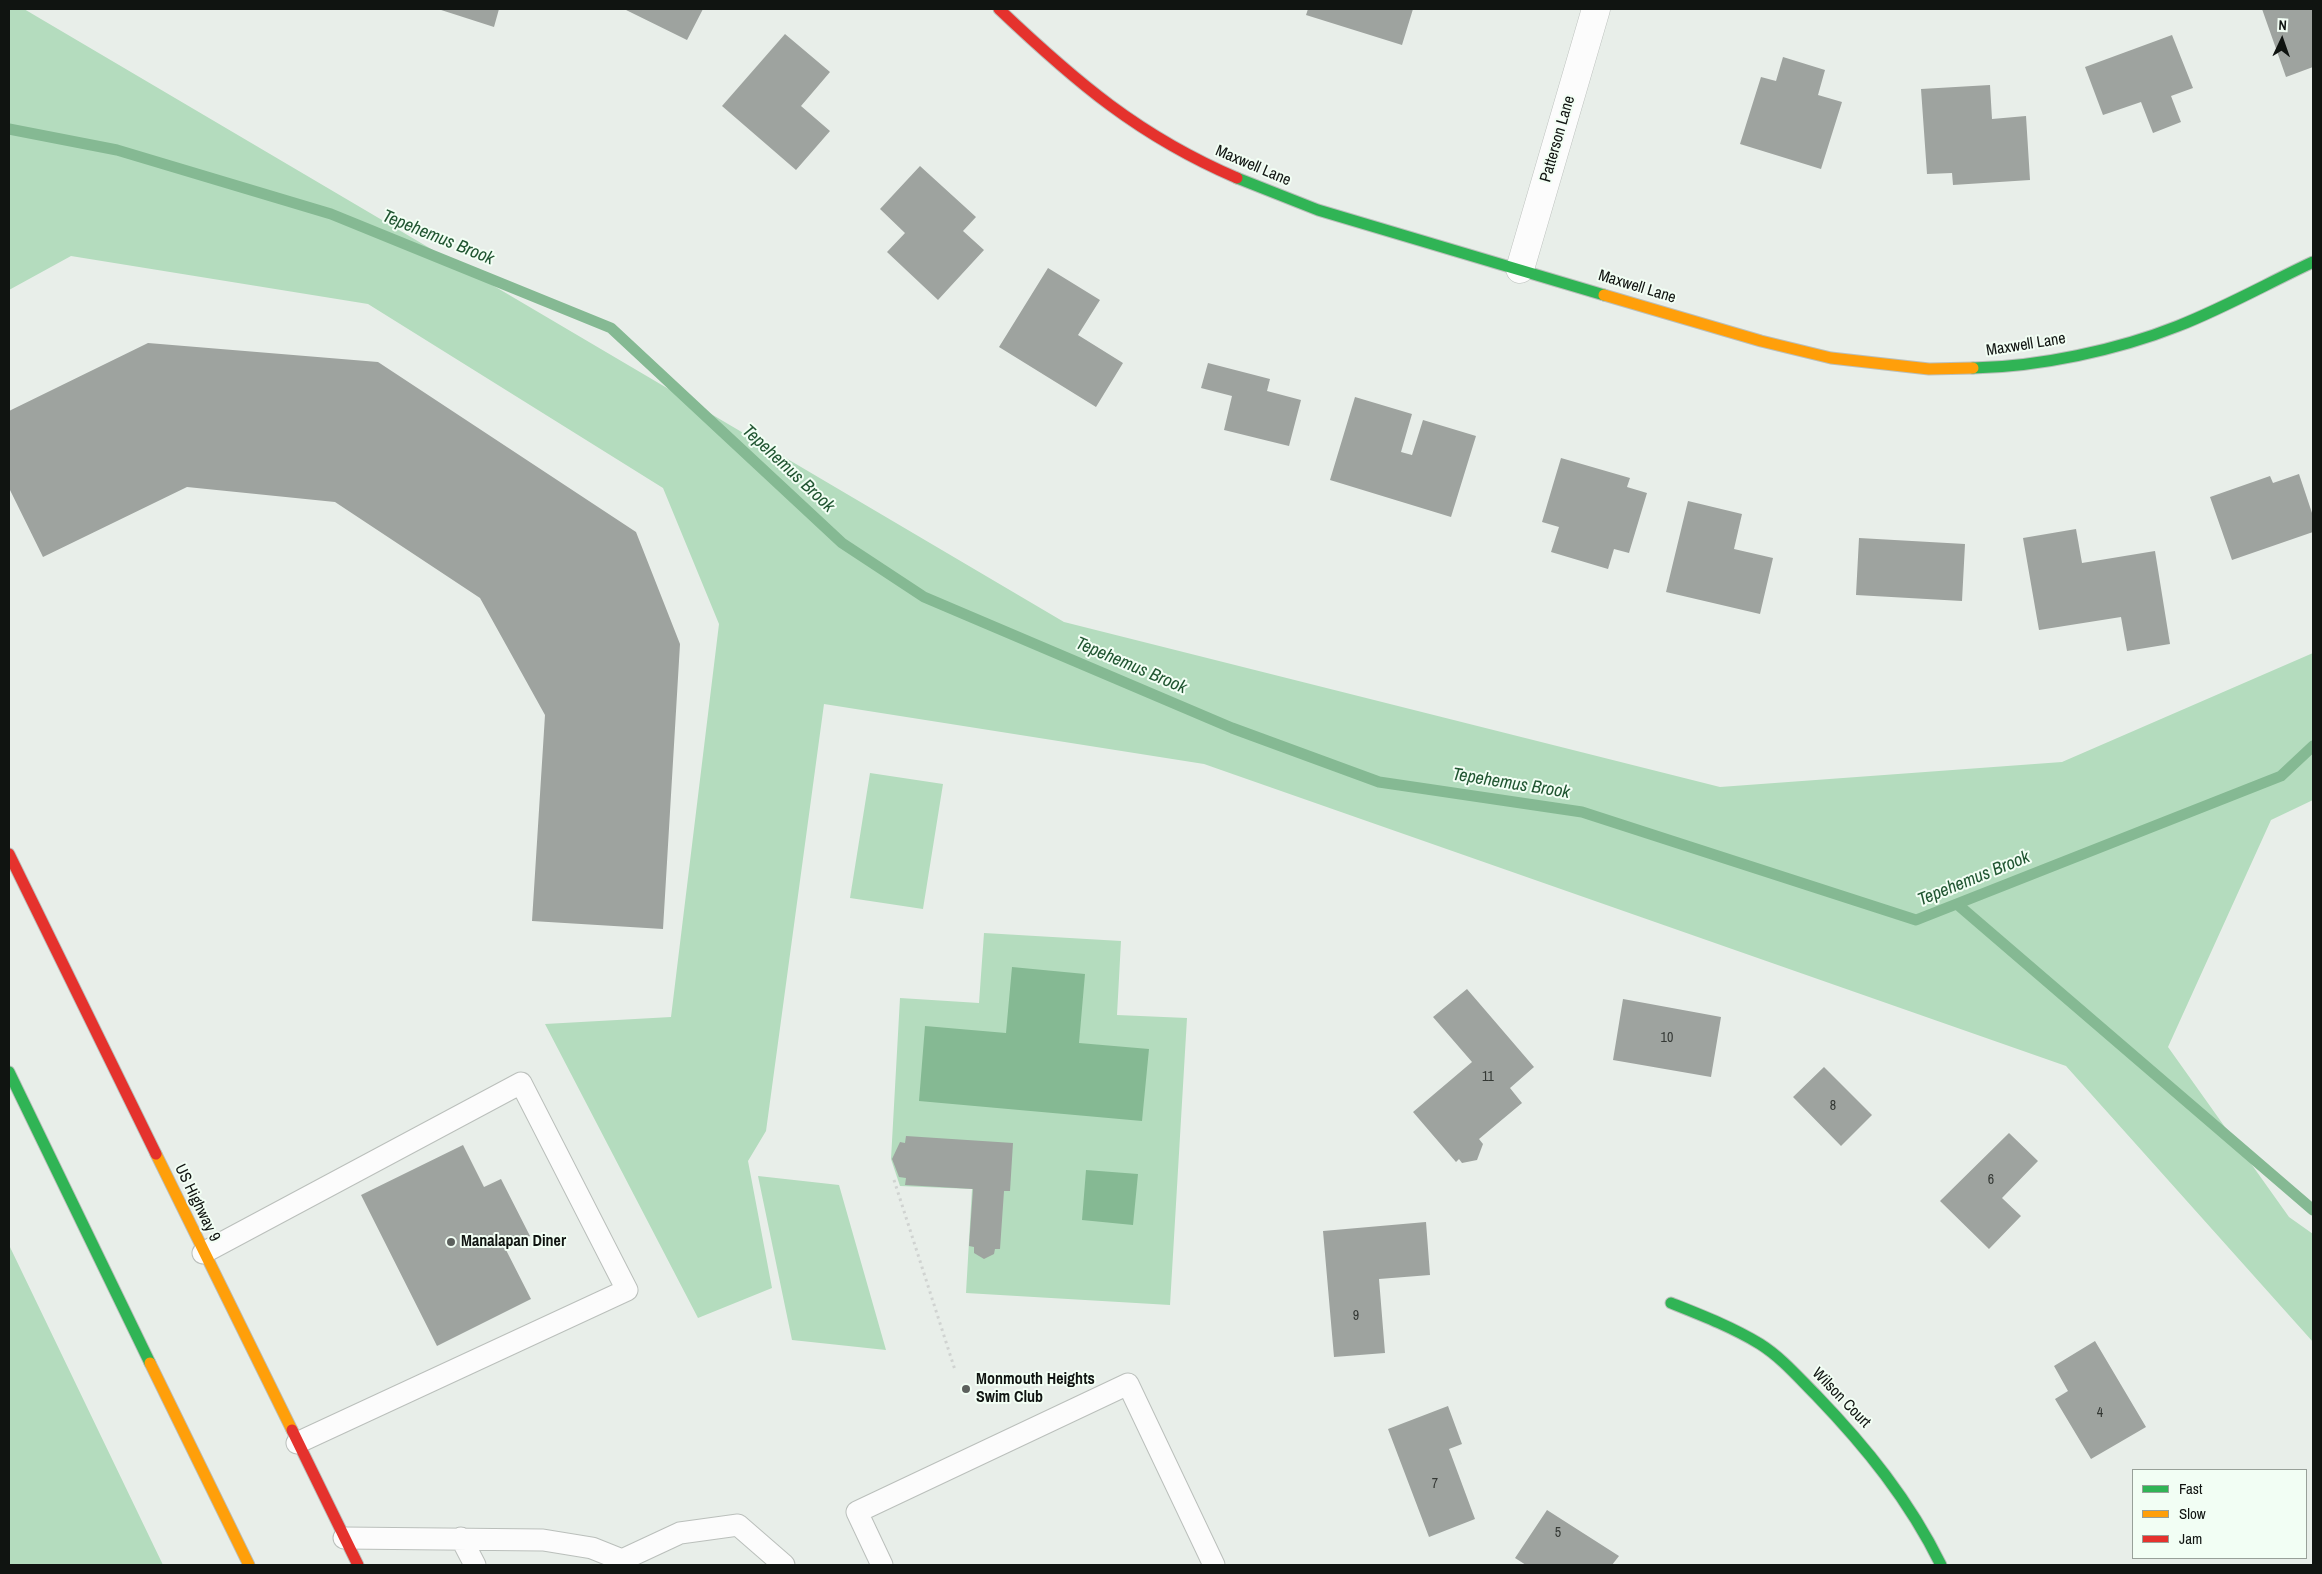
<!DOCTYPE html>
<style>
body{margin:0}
#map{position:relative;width:2322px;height:1574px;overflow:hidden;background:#e8eee9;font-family:"Archivo Narrow",sans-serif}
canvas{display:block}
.frame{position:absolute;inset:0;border:10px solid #101411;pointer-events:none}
.legend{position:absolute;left:2132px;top:1469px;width:175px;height:90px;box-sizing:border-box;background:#f2fef4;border:1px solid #98a099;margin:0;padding:6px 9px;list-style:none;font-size:15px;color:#101411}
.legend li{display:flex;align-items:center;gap:10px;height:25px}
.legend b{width:25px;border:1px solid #98a099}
.north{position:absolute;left:2257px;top:15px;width:50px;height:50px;-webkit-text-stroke:4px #f2fef4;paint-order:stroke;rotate:3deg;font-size:14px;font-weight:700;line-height:20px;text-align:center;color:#101411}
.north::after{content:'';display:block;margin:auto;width:18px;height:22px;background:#101411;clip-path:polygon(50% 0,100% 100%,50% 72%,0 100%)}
</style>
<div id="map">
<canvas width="2322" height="1574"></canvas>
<div class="frame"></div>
<ul class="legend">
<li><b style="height:6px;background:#30b455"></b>Fast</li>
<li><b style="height:6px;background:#ff9f0a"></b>Slow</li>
<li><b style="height:6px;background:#e5322d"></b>Jam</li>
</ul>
<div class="north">N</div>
</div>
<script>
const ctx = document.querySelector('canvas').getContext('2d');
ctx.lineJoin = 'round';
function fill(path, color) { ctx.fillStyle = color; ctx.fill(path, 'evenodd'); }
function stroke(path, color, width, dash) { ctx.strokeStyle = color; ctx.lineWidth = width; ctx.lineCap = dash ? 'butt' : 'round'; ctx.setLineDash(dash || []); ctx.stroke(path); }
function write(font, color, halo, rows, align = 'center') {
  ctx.font = font + ' "Archivo Narrow",sans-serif'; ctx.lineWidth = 4; ctx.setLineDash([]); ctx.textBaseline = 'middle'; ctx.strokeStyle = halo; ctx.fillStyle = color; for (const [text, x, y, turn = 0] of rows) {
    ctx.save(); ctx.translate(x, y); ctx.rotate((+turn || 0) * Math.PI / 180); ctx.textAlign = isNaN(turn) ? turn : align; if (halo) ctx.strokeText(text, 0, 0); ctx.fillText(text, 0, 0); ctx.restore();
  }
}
const green = new Path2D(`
 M9 9H24L1064 622 1720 787 2062 762 2313 653V800L2271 820 2168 1047 2289 1217 2313 1234V1342L2066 1066 1204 764 824 704 766 1131 748 1161 772 1288 698 1318 545 1024 671 1017 719 624 663 488 368 304 71 256 9 290Z
 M870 773 943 784 923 909 850 898Z
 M984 933 1121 941 1117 1015 1187 1018 1170 1305 966 1293 972 1189 900 1186 891 1159 900 998 979 1003Z
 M758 1176 839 1185 886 1350 792 1340Z
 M9 1245 163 1565H164H9Z`);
const water = new Path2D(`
 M1012 967 1085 974 1079 1043 1149 1049 1142 1121 919 1101 925 1026 1006 1033Z
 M1086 1170 1138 1174 1133 1225 1082 1220Z`);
const stream = new Path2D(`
 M9 129 117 150 331 214 611 328 842 543 924 597 1232 728 1379 782 1582 812 1916 920 2281 776 2313 746
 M1957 904 2313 1210`);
const building = new Path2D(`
 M438 9H499L494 27Z
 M624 9H703L687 40Z
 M1308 9H1413L1402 45 1306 15Z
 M2262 9H2313V67L2286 77Z
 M785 34 830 72 801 106 830 131 796 170 722 106Z
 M2172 35 2193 88 2171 96 2181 122 2153 133 2141 102 2103 115 2085 67Z
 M1783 57 1825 70 1818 95 1842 102 1821 169 1740 144 1761 77 1776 81Z
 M1990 85 1992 119 2026 116 2030 180 1953 185 1952 173 1927 174 1921 89Z
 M920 166 976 217 963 231 984 250 938 300 887 252 905 233 880 209Z
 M1048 268 1100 300 1078 335 1123 363 1096 407 999 347Z
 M148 343 378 362 636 532 680 644 663 929 532 921 545 715 480 598 335 502 187 487 43 557 9 488V411Z
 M1208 363 1270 379 1267 391 1301 400 1289 446 1224 430 1232 396 1201 388Z
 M1355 397 1412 414 1401 452 1412 455 1423 420 1476 436 1451 517 1330 480Z
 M1561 458 1630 478 1627 487 1647 493 1629 553 1614 549 1608 569 1551 552 1559 527 1542 522Z
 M2299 474 2313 516V532L2232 560 2210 497 2270 476 2273 483Z
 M1688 501 1742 514 1734 549 1773 558 1760 614 1666 592Z
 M2076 529 2082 563 2155 551 2170 644 2127 651 2121 617 2039 630 2023 538Z
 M1859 538 1965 544 1962 601 1856 595Z
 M1467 989 1534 1067 1510 1088 1522 1103 1479 1139 1483 1144 1477 1160 1462 1163 1459 1159 1456 1162 1413 1112 1472 1062 1433 1017Z
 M1623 999 1721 1017 1711 1077 1613 1060Z
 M1824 1067 1872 1115 1841 1146 1793 1097Z
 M2009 1133 2038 1161 2002 1198 2021 1216 1989 1249 1940 1201Z
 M906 1136 1013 1143 1010 1191H1004L1000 1249H995L994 1254 984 1259 974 1253V1247L969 1246 973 1189 905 1185 906 1178 899 1177 892 1159 900 1142 905 1143Z
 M463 1145 484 1187 501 1179 530 1236 505 1248 531 1299 437 1346 361 1195Z
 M1426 1222 1430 1275 1379 1279 1385 1353 1334 1357 1323 1231Z
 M2095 1341 2146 1427 2091 1459 2055 1399 2068 1391 2054 1366Z
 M1448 1406 1462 1444 1449 1449 1475 1519 1429 1537 1388 1429Z
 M1547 1510 1619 1556 1612 1565H1526L1515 1558Z`);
const path = new Path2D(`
 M894 1180 955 1370`);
const lane = new Path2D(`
 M203 1253 521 1083 627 1290 297 1443
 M344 1538 543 1540 592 1548 622 1560 625 1565
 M461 1538 475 1565
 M622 1560 680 1533 738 1525 784 1565
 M882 1565 857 1512 1128 1384 1214 1565`);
const street = new Path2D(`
 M1520 269 1596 9`);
const fast = new Path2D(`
 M1237 178 1318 210 1604 295
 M1973 368C2038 367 2118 350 2178 326 2224 308 2268 283 2313 262
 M9 1072 150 1363
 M1671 1303C1701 1315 1732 1327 1760 1344 1782 1358 1798 1377 1816 1395 1866 1447 1909 1500 1941 1565`);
const slow = new Path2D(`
 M1604 295 1761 341 1831 358 1929 369 1973 368
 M156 1154 292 1430
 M150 1363 249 1565`);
const jam = new Path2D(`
 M999 9C1076 82 1139 136 1237 178
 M9 854 156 1154
 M292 1430 358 1565`);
const markers = [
 [451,1242,5,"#5c605d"],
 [966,1389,5,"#5c605d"]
];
const numberNames = [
 ["10",1667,1038],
 ["11",1488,1077],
 ["8",1833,1106],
 ["6",1991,1180],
 ["9",1356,1316],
 ["4",2100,1413],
 ["7",1435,1484],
 ["5",1558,1533]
];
const streetNames = [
 ["Patterson Lane",1558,139,-74],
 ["Maxwell Lane",1253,166,23],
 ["Maxwell Lane",1637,287,17],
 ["Maxwell Lane",2026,345,-9],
 ["US Highway 9",197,1203,64],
 ["Wilson Court",1841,1398,46]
];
const poiNames = [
 ["Manalapan Diner",461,1242],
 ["Monmouth Heights",976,1380],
 ["Swim Club",976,1398]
];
const waterNames = [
 ["Tepehemus Brook",438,238,22],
 ["Tepehemus Brook",788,469,43],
 ["Tepehemus Brook",1131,666,23],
 ["Tepehemus Brook",1511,784,9],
 ["Tepehemus Brook",1974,879,-22]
];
fill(green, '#b4dcbe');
fill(water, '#85b993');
stroke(stream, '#85b993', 11);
fill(building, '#9ea39f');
stroke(lane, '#babfbb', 23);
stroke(street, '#babfbb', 29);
stroke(fast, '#babfbb', 13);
stroke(slow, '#babfbb', 13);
stroke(jam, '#babfbb', 13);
stroke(path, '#d0d3d1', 3, [2.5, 4]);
stroke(lane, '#fcfcfc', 21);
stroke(street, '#fcfcfc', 28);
stroke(fast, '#30b455', 11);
stroke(slow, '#ff9f0a', 11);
stroke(jam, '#e5322d', 11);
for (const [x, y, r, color] of markers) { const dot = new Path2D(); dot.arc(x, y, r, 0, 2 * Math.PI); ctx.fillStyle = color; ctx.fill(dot); stroke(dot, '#f2fef4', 2); }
write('14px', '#343834', null, numberNames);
write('16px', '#101411', '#f2fef4', streetNames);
write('bold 16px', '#101411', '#f2fef4', poiNames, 'left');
write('italic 18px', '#205531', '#f2fef4', waterNames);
</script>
